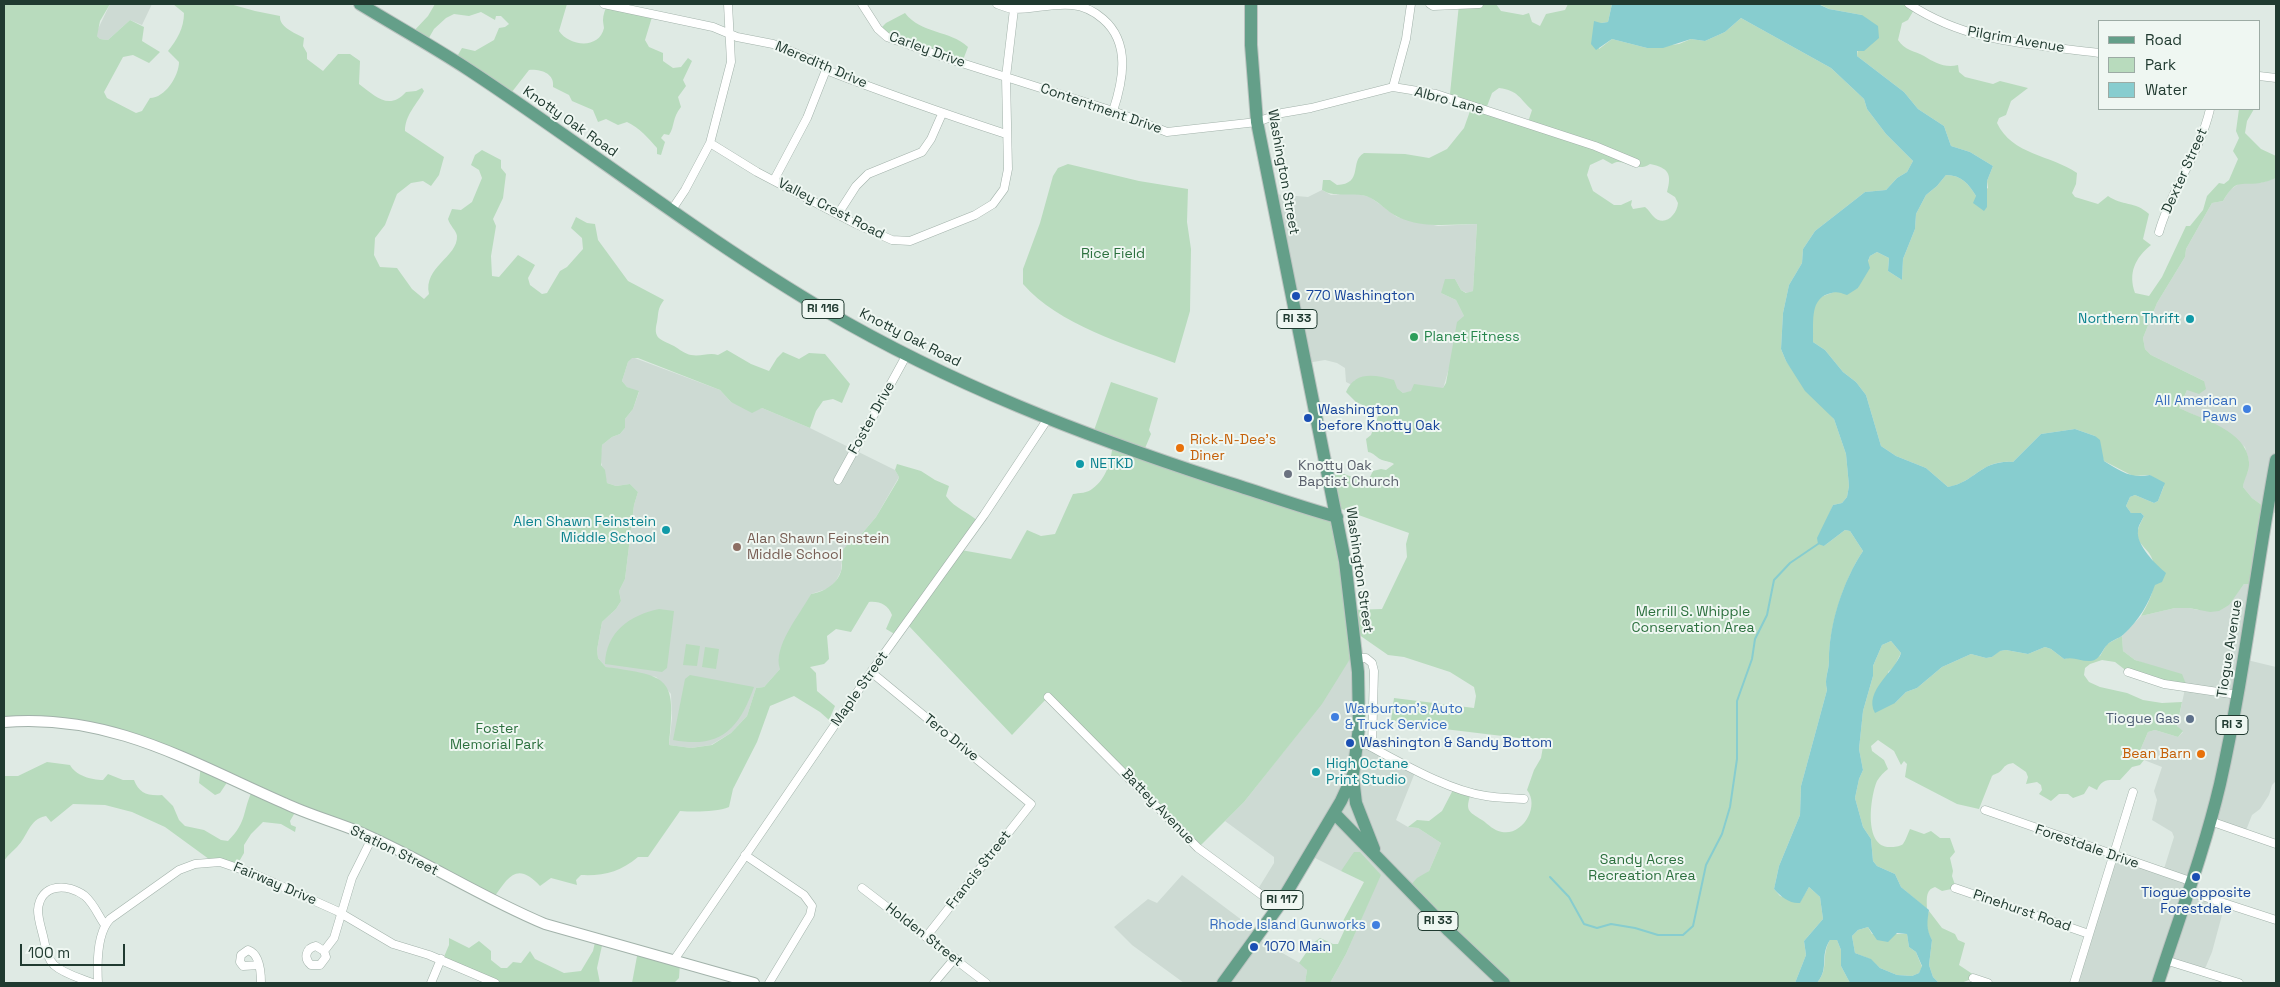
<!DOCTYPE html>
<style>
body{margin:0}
#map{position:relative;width:2280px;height:987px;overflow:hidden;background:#dfeae4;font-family:"Space Grotesk",sans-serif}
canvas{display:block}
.frame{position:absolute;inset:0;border:5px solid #203a30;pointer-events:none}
.legend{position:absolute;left:2098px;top:20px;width:162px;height:90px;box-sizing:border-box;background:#eff7f2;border:1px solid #9caba4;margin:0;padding:6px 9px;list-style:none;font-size:15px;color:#203a30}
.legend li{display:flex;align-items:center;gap:10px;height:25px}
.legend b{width:25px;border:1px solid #9caba4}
.scale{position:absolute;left:20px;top:944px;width:105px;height:22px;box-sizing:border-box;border:2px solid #203a30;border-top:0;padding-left:6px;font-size:15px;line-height:18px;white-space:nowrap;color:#203a30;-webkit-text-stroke:4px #eff7f2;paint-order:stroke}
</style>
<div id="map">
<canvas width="2280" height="987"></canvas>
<div class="frame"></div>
<ul class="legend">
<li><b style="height:6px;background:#649f89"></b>Road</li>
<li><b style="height:14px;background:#b8dbbd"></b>Park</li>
<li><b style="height:14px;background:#87cdcf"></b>Water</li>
</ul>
<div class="scale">100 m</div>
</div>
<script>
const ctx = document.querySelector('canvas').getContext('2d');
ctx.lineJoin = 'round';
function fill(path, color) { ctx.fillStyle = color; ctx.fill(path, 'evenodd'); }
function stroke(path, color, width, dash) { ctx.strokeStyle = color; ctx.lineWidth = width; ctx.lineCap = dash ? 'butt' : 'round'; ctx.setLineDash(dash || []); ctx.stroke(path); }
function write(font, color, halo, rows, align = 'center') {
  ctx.font = font + ' "Space Grotesk",sans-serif'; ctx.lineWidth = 4; ctx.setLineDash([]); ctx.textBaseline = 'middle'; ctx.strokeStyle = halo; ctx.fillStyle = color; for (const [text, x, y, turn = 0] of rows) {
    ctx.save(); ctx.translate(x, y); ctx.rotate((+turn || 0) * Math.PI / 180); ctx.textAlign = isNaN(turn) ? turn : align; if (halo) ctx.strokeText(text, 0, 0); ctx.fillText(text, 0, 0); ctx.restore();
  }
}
const built = new Path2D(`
 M110 4H152L142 25 130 20 108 40 100 39 97 36V31Z
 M2276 178V513L2266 512 2263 506 2252 498 2243 487 2244 478 2248 471 2249 462 2245 447 2218 426 2179 408 2187 390 2204 381 2151 355 2145 349 2143 338 2157 303 2185 257 2186 249 2212 203 2223 201 2230 190 2241 182 2260 183Z
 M1322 190 1331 195 1353 193 1370 197 1397 217 1438 226 1477 224 1473 291 1467 293 1461 290 1455 279 1441 293 1456 300 1464 316 1443 389 1403 393 1397 388 1355 380 1352 385 1346 382 1345 368 1337 363 1325 360 1307 363 1273 194 1308 197Z
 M632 357 720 390 731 402 758 409 762 408 810 428 895 470 899 477 876 517 859 537 851 540 842 558 841 571 836 581 830 588 811 594 780 669 764 687 756 688 747 716 731 733 711 745 691 748 669 745 672 718 671 694 656 677 606 667 598 658 597 650 602 622 616 609 621 601 619 591 625 579 634 505 638 492 630 484 616 486 607 483 600 459 602 445 612 437 620 434 625 428V419L633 409 639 392 627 387 622 381 628 362Z
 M2244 584H2254L2243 659 2276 667V781L2272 785 2269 795 2260 809 2252 815 2245 833 2210 822 2187 890 2225 904 2212 952 2204 971 2167 960 2157 983H2073L2114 857 2163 872 2174 837 2172 832 2152 820 2157 800 2154 791 2162 767 2144 760 2139 753 2148 732 2155 730 2178 737 2183 732 2177 726 2186 684 2157 668 2135 660 2123 651 2122 636 2141 616 2175 608H2189L2198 610 2237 593Z
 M1355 651 1359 739 1416 770 1396 820 1408 827 1418 828 1441 843 1429 871 1422 877 1505 983H1330L1346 954 1380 875 1344 868 1341 871 1309 855 1258 939 1305 966 1307 970 1305 983H1184L1132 945 1114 927 1148 899 1157 903 1182 875 1259 933 1276 908 1258 889 1274 863V857L1225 821 1244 802 1311 717Z`);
const green = new Path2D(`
 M4 4H110L100 21 97 36 100 39 108 40 130 20 144 27 142 41 160 52 149 63 133 55 123 57 104 92 107 98 136 113 142 111 150 98C165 98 179 76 179 62L168 51C177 40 184 28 184 13L173 4H230L255 11 280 16C279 27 295 33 304 38L303 46 307 53V59L323 71 338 54H350L360 61 359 84C375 96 389 111 406 92L416 91 422 88 424 91C417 104 405 115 405 131L444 157 439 175 431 186 423 181 411 183 397 194 385 225 375 238 374 255 380 267 397 268 412 289 424 299 429 294C423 267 458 257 457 236 456 230 450 226 448 219L452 209 461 210 472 202 482 178 479 170 471 165 475 155 482 150 501 160V168L506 174 503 198 493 219 496 226 491 256 492 276 499 277 518 255 535 265 528 278 530 285 542 294 547 293 560 271 567 267 583 249 582 238 571 228 576 217 587 223 595 224 598 240 628 281 664 300C657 310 659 311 657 322 653 338 659 339 674 346 679 349 685 354 691 355 701 357 709 352 718 355L727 350 751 364 769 371 777 358 783 352 799 359 809 353 825 354 850 384 842 403 833 399 823 401 816 411 810 428 762 408 752 413 731 402 720 390 638 358H632L628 362 622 381 627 387 639 391 633 409 625 419V428L620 434 612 437 602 445 601 465 605 470 607 483 616 486 630 484 638 492 634 505 625 579 619 591 621 601 616 609 602 622 597 650 598 658 606 667C671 676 676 678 669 745L691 748 712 745 731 733 747 716 756 688 764 687 780 669C772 647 801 613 811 594 831 591 848 575 840 554L851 540 859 537 876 517 898 480 899 477 895 470 897 464 921 471 935 480 949 486 946 496C955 509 969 512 980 523L961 550 1011 559 1027 530 1041 536 1055 534 1073 494C1079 493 1088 493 1092 489 1107 479 1111 460 1113 443L1092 436 1111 382 1158 398 1149 430 1151 434 1143 453 1337 517 1351 610 1382 609 1407 557 1406 544 1409 533 1336 507 1332 487 1336 471 1363 481 1369 479 1373 471 1381 469 1386 470 1394 464C1390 461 1387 462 1382 460 1376 458 1375 453 1368 452L1366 439 1371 435 1378 416 1374 410 1356 402 1346 392C1355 370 1376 375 1394 380L1397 388 1403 393 1411 391 1414 384 1443 388 1446 383 1457 322 1464 316 1456 300 1441 293 1445 279H1455L1461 290 1466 293 1473 291 1477 224C1450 224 1424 229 1398 217 1387 212 1378 200 1366 196 1351 192 1335 198 1322 190L1323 180H1330L1337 185C1364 184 1349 161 1364 153L1405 154 1429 158 1447 149 1464 128 1470 111 1450 94 1459 4H1496L1501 11 1523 15 1529 13 1532 22 1540 26 1546 14 1565 10 1568 4H1612L1608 22 1601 23 1599 49 1612 39 1647 48 1679 44 1691 39 1705 41 1725 32 1741 18 1831 68 1864 99 1867 109 1886 134 1913 161 1907 172 1897 178 1886 190 1865 192 1815 231 1803 249 1802 263 1789 285 1783 313 1781 349 1786 361 1834 419 1846 454 1849 486 1847 497 1842 503 1833 505 1828 517 1824 546 1845 530 1850 531 1863 551C1844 579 1829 625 1829 660 1829 672 1824 677 1827 690L1801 786 1800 815 1779 866 1774 889 1780 896 1800 902 1809 887 1820 897 1823 919 1804 941 1806 955 1795 983H1505L1408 888 1417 878 1429 871 1441 843 1418 828 1408 827 1417 820 1429 821 1442 811 1454 788 1471 793C1465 811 1468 811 1482 820 1488 824 1494 831 1502 832 1523 836 1540 806 1527 790L1534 770 1541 758 1544 741 1436 728C1419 732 1407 724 1391 720L1394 698 1474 708 1476 696 1474 687 1450 672 1404 657 1388 655 1355 632V651L1322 704 1244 802 1198 848 1048 697 1012 735 908 625 898 636 886 629 892 615C888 605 880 601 869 602L851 632 836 629 827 636 829 659 824 664 810 667 816 673 817 691 835 706 829 720 820 712 794 696 770 706 757 742 733 789 729 807C717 812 694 812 680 811L648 857H638C620 872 604 876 581 875L576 880 577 885 551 878 540 886C517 861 508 877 493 899L376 839 297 809 290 821 291 825 296 827 295 832 281 824 263 822 251 834 244 845V853L237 865 213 862 165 827 132 812 105 805 73 804 51 822 46 816C29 819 28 836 17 847 12 852 8 855 4 861V776H18L47 762 70 765C75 775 91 780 103 780L108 774 123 780H134C139 793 147 796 162 795L173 806 179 820 185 826 204 830 221 840 228 841C248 821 242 811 253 789L230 778 220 793 215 795 199 783 201 764 93 727 4 724ZM1499 88C1519 91 1519 98 1532 110L1528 122 1486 109 1492 93ZM1603 159 1612 164C1623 156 1635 174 1650 164 1669 168 1672 174 1667 192L1675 197 1678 203C1677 215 1664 228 1653 216 1650 213 1649 210 1645 207L1633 209 1631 205 1632 200 1621 205H1614L1593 191 1587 175 1590 165Z
 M435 4H567L559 31C569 46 599 50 604 28 604 27 603 22 603 20 603 15 605 10 607 5L652 17 645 40 649 47 663 53V61L673 68 681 67 688 58 692 61 683 80 686 86 678 97 681 107C672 118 675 126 669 135L664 134 661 138 665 142 661 155 657 154V148C648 138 640 128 627 122L618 125 606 119 598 122 593 110 572 101 569 95 553 87C555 73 540 69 529 70L508 97 455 60 462 48 475 51 494 40 499 28 505 27 509 24 501 16H496L495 20 481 12 469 16 454 14 446 18 434 29 426 43 411 34 428 16Z
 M1819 4H1910L1915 8 1908 20 1902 23 1898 40C1904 50 1915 51 1924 56 1935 63 1945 68 1958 65L1959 72 1965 77 1993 84 2000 81 2028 88 2011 101 2006 115 1999 118 1997 123C2012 155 2051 155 2077 173L2076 184 2072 193 2075 197 2098 204 2108 196C2122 206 2135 201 2149 214L2143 239 2151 245C2135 258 2128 273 2135 293L2149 296 2162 277 2186 226H2190L2203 210 2207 196 2219 183 2224 184 2229 180 2238 159 2233 151 2239 138 2236 131 2239 109H2254L2247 121 2245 133 2261 149 2276 156V178C2271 180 2266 182 2260 183 2238 186 2237 178 2223 201L2212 203 2186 249 2185 257 2157 303 2143 338 2145 349 2151 355 2204 381 2206 389 2199 394 2187 390 2179 408C2202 419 2247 431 2249 462 2250 471 2244 478 2243 487L2252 498 2263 506 2254 584H2244L2229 605 2219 611 2210 612 2189 608H2175L2141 616C2152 598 2162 573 2149 553 2143 545 2136 542 2138 530 2139 525 2142 520 2144 516L2141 513H2131L2126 506 2130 497 2135 495 2154 503 2158 501 2164 486 2150 475 2133 476 2104 461 2095 436 2075 429 2041 434 2013 462C1981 459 1976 482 1948 487L1926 468 1896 456 1881 446 1866 395 1856 382 1843 372 1825 350 1813 342V311L1818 298 1834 292 1858 288 1870 256 1877 252 1889 258 1888 271 1902 280 1903 259 1915 229 1916 214 1926 195 1937 186 1946 175C1961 175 1969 184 1976 196L1988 188 1987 181 1993 166 1970 152 1951 146 1944 126 1918 109 1904 92 1857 56 1862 15 1829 9Z
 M905 13C921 34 950 30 968 47L963 60 940 56 879 30 886 23Z
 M1068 164 1139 181 1188 189 1187 222 1191 249 1190 311 1175 363C1125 344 1059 325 1023 284V269L1040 223 1053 176 1058 168Z
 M659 609 674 611 667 668 662 672 605 664C606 632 630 615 659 609Z
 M2122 636 2123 651 2135 660 2182 674 2186 684 2179 685 2128 672 2115 662 2102 660 2090 664 2085 668 2084 675 2089 682 2100 687 2127 693 2143 700 2162 703 2182 702 2177 726 2183 731 2178 737 2155 730 2148 732 2139 753 2144 760 2140 765 2132 767 2120 780C2109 780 2102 778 2097 790L2089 786 2084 794 2073 798 2068 794H2059L2051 801 2039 794 2042 790 2041 785 2037 782 2026 784 2028 777 2026 772 2013 763C2002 765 2005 769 1998 773 1996 774 1994 774 1992 776L1979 809 1957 804 1905 777 1907 764 1904 761 1901 765 1894 751 1878 740 1871 746 1872 751 1884 760 1888 769C1884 772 1880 776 1877 781 1870 797 1863 850 1892 847 1896 847 1901 846 1903 844 1906 840 1908 833 1910 829L1924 834 1931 831 1940 838H1950L1955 852 1950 858 1953 871 1952 876 1956 888 1942 891 1935 887C1925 890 1927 900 1927 909L1901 887 1895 874 1877 866 1873 861 1871 839 1863 827 1855 798 1859 779 1863 770 1859 749 1863 711 1873 676V666L1882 645 1891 641 1901 653 1894 667 1888 672 1895 703 1906 692 1917 688 1942 667 1971 654 1986 658 1992 657 1999 651 2006 650 2028 654 2045 647 2051 649 2064 659 2071 657 2084 660 2100 656 2107 644Z
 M686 644 700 646 697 666 683 665Z
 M705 647 719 649 716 669 702 667Z
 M690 675 754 687C739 729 721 749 673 740L685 679Z
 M1354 852H1360L1381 875 1346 954 1330 983H1305L1307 970 1299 963 1313 943 1320 938 1333 944H1338L1344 931 1343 921 1364 882 1341 871Z
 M1929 911 1942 928 1955 934 1958 940 1965 943 1959 965 1974 975V978L1961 983H1939L1933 977 1929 965 1932 940C1926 930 1925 922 1929 911Z
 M1868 927 1872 934H1907L1909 947 1916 952 1922 967 1919 973 1912 976 1897 975 1880 968 1870 959 1855 953 1852 936 1858 930Z
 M449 938 469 948 479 941 491 951V960L501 968H507L513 962 521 963 530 951 535 959 564 973 581 971 593 951 596 938 603 941 597 968 600 983H496L443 959 449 945Z
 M1830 940H1837L1841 950V966L1850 983H1817C1830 967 1820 957 1830 940Z
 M638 951 680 963 679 978 674 983H632Z`);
const water = new Path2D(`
 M1612 4H1818L1829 9 1862 15 1878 26 1879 38 1864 51H1857V56L1904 92 1918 109 1944 126 1951 146 1970 152 1993 166 1987 181V207L1984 211 1973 203 1976 196C1969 184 1961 175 1946 175L1937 186 1926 195 1916 214 1915 229 1903 259 1902 280 1888 271 1889 258 1877 252 1870 256 1868 261 1870 268 1858 288 1847 295C1839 292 1836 291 1828 294 1809 300 1814 325 1813 342L1825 350 1843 372 1856 382 1866 395 1881 446 1896 456 1926 468 1948 487C1976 482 1980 460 2013 462L2041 434 2075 429 2095 436 2100 440 2104 461C2120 471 2131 479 2150 475L2165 483 2158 501 2154 503 2135 495 2130 497 2126 506 2131 513H2141L2144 516C2142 520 2138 526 2138 531 2136 545 2156 565 2166 573L2162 582 2155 585C2148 605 2139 620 2124 634 2119 639 2111 640 2107 645 2102 650 2100 660 2091 661 2082 662 2074 656 2064 659L2051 649 2045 647 2028 654 2006 650 2000 651 1992 657 1986 658 1971 654 1942 667 1917 688 1906 692 1895 703 1875 713C1863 691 1896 671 1901 653L1891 641 1882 645 1873 666V676L1863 711 1859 749 1863 770 1859 779 1855 798 1863 827 1871 839 1873 861 1877 866 1895 874 1901 887 1929 910C1927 922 1926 929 1932 940L1929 965 1933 977 1939 983H1850L1841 966V950L1837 940H1830C1819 957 1830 967 1817 983H1795L1806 955 1804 941 1823 919 1820 897 1809 887 1800 903C1790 904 1781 897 1774 889L1779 866 1800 815 1801 786 1827 690C1824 677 1829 672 1829 660 1829 624 1843 581 1863 551L1850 531 1845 530 1824 546 1818 544 1817 538 1833 505 1842 503 1847 497 1849 486 1846 454 1834 419 1805 391 1786 361 1781 349 1783 313 1789 285 1802 263 1803 249 1815 231 1865 192 1886 190 1897 178 1907 172 1913 161 1886 134 1867 109 1864 99 1831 68 1741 18 1725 32 1705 41 1691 39 1663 48H1647L1612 39 1596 50 1591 44 1594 21 1601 23 1608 22ZM1868 927 1877 940 1888 942 1897 933 1907 934 1909 947 1916 952 1922 966 1919 973 1912 976 1897 975 1880 968 1871 959 1855 953 1852 936 1858 930Z`);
const stream = new Path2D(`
 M1550 877 1569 897 1584 924 1597 928 1611 924 1635 928 1658 935H1683L1693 926 1706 865 1722 834 1730 807 1737 759V701L1752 659 1755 639 1767 615 1774 580 1790 563 1818 544`);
const minor = new Path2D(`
 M604 4 713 27 737 37 773 44 814 61 826 70C885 93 945 114 1006 134
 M862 4 878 29 887 37 946 58 1113 111 1167 132 1257 122 1282 113 1311 108 1393 87 1436 94 1595 146 1636 163
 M997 4C1002 6 1009 9 1015 9 1034 9 1053 3 1072 5 1083 6 1095 12 1103 19 1131 43 1123 81 1113 111
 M1430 4 1433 6 1479 4
 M1909 4C1968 43 2030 44 2099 53
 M2259 76 2276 78
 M1393 87 1406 39 1411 4
 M710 143 757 172 856 224 892 240 910 241 975 215 993 204 1004 189 1008 169 1006 77 1014 9
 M774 180 807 118 826 70
 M671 211 685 190 710 143 731 62 728 4
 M838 214 856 186 868 174 922 152 931 139 942 114
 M2159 232C2171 189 2200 153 2210 109
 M838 480 906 356
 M1356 658H1366L1372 663 1374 671 1372 747
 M871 672 1031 804 926 937
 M2128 672 2164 684 2238 695
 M1048 697 1198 848 1278 907
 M1358 740C1395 759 1445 790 1486 796 1498 798 1512 798 1524 799
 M1985 810 2190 881
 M2210 821 2276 844
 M745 855 804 895 812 906 810 915 769 983
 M862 888 986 983
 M1955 888 2089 934
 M2187 891 2276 920
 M324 951 326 957 320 965H311C303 958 306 948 316 946L324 951 334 938 352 878 372 838
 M674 960 871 672 984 515 1047 420
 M2165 960 2239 983
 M259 965 243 966 240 962 241 955 248 950C260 954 261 973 261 983
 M1973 978 1988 983
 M92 983C80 978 64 974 54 965 47 958 46 949 44 940 42 930 38 920 38 910 40 883 68 883 85 896 94 904 98 915 105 925
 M98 983C97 965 97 933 110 919L179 870 195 864 220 862 252 873 337 911 393 944 429 955 495 983
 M431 983 441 959
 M934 983 955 958
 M2074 983 2133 792`);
const tertiary = new Path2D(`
 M4 722C111 713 190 762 284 803 309 815 336 822 362 833 424 860 482 898 545 924L754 983`);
const primary = new Path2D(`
 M360 4C396 26 434 47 469 70 589 149 702 238 826 311 951 384 1082 435 1220 480 1259 492 1297 506 1337 517
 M1353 778 1356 803 1374 849
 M1334 813 1449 931 1504 983
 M1223 983 1278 907 1341 801 1353 775 1359 727 1358 672 1345 561 1257 122 1251 45V4
 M2158 983C2179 918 2204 852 2220 784 2244 677 2256 568 2276 460`);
const markers = [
 [1296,296,5,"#1a4fb4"],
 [2190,319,5,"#0f9aa8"],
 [1414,337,5,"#2e9e5b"],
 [2247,409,5,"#3f7fe0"],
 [1308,418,5,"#1a4fb4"],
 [1180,448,5,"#e8710a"],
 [1080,464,5,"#0f9aa8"],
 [1288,474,5,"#6b7280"],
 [666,530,5,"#0f9aa8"],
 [737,547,5,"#8d6e63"],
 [1335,717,5,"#3f7fe0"],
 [2190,719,5,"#5c6f8a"],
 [1350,743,5,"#1a4fb4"],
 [2201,754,5,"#e8710a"],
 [1316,772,5,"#0f9aa8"],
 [2196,877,5,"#1a4fb4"],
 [1376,925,5,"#3f7fe0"],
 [1254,947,5,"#1a4fb4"]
];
const shields = [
 [823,309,42],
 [1297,319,40],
 [2232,725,32],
 [1282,900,42],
 [1438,921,40]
];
const shieldNames = [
 ["RI 116",823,309],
 ["RI 33",1297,319],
 ["RI 3",2232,725],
 ["RI 117",1282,900],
 ["RI 33",1438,921]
];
const streetNames = [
 ["Pilgrim Avenue",2016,40,10],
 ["Carley Drive",927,50,20],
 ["Meredith Drive",821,65,23],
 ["Albro Lane",1449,101,15],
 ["Contentment Drive",1101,109,19],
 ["Knotty Oak Road",570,122,35],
 ["Dexter Street",2185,171,-66],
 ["Washington Street",1283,172,80],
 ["Valley Crest Road",831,209,27],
 ["Knotty Oak Road",910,338,27],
 ["Foster Drive",872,418,-61],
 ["Washington Street",1359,570,82],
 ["Tiogue Avenue",2230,649,-81],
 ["Maple Street",860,689,-55],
 ["Tero Drive",951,738,39],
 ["Battey Avenue",1158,807,46],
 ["Forestdale Drive",2087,847,19],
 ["Station Street",394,851,26],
 ["Francis Street",979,870,-52],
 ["Fairway Drive",275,884,23],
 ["Pinehurst Road",2022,911,19],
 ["Holden Street",924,935,38]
];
const parkNames = [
 ["Rice Field",1113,254],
 ["Merrill S. Whipple",1693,612],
 ["Conservation Area",1693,628],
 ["Foster",497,729],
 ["Memorial Park",497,745],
 ["Sandy Acres",1642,860],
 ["Recreation Area",1642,876]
];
const transitNames = [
 ["770 Washington",1306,296],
 ["Washington",1318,410],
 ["before Knotty Oak",1318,426],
 ["Washington & Sandy Bottom",1360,743],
 ["Tiogue opposite",2196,893,"center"],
 ["Forestdale",2196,909,"center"],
 ["1070 Main",1264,947]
];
const cultureNames = [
 ["Northern Thrift",2180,319],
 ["NETKD",1090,464,"left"],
 ["Alen Shawn Feinstein",656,522],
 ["Middle School",656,538],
 ["High Octane",1326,764,"left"],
 ["Print Studio",1326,780,"left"]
];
const leisureNames = [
 ["Planet Fitness",1424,337]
];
const shopNames = [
 ["All American",2237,401],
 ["Paws",2237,417],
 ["Warburton's Auto",1345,709,"left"],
 ["& Truck Service",1345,725,"left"],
 ["Rhode Island Gunworks",1366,925]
];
const foodNames = [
 ["Rick-N-Dee's",1190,440],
 ["Diner",1190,456],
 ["Bean Barn",2191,754,"right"]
];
const worshipNames = [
 ["Knotty Oak",1298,466],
 ["Baptist Church",1298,482]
];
const educationNames = [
 ["Alan Shawn Feinstein",747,539],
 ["Middle School",747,555]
];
const serviceNames = [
 ["Tiogue Gas",2180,719]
];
fill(built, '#cddad3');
fill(green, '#b8dbbd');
fill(water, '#87cdcf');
stroke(stream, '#87cdcf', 2);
stroke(minor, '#a2b2aa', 9);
stroke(tertiary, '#a2b2aa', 12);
stroke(primary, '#bcc4c1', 14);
stroke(minor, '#fff', 8);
stroke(tertiary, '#fff', 10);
stroke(primary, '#649f89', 12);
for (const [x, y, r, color] of markers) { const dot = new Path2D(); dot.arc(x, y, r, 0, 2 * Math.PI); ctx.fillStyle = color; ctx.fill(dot); stroke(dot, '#eff7f2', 2); }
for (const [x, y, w] of shields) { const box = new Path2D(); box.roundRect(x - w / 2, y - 9.5, w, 19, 4); ctx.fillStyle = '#eff7f2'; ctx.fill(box); stroke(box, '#203a30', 1); }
write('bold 12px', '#203a30', null, shieldNames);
write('14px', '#203a30', '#eff7f2', streetNames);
write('14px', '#2c703e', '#eff7f2', parkNames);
write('14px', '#164399', '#eff7f2', transitNames, 'left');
write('14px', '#0d838f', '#eff7f2', cultureNames, 'right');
write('14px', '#27864d', '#eff7f2', leisureNames, 'left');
write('14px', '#366cbe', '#eff7f2', shopNames, 'right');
write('14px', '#c56008', '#eff7f2', foodNames, 'left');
write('14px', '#5b616d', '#eff7f2', worshipNames, 'left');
write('14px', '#785e54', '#eff7f2', educationNames, 'left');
write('14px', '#4e5e75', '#eff7f2', serviceNames, 'right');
</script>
